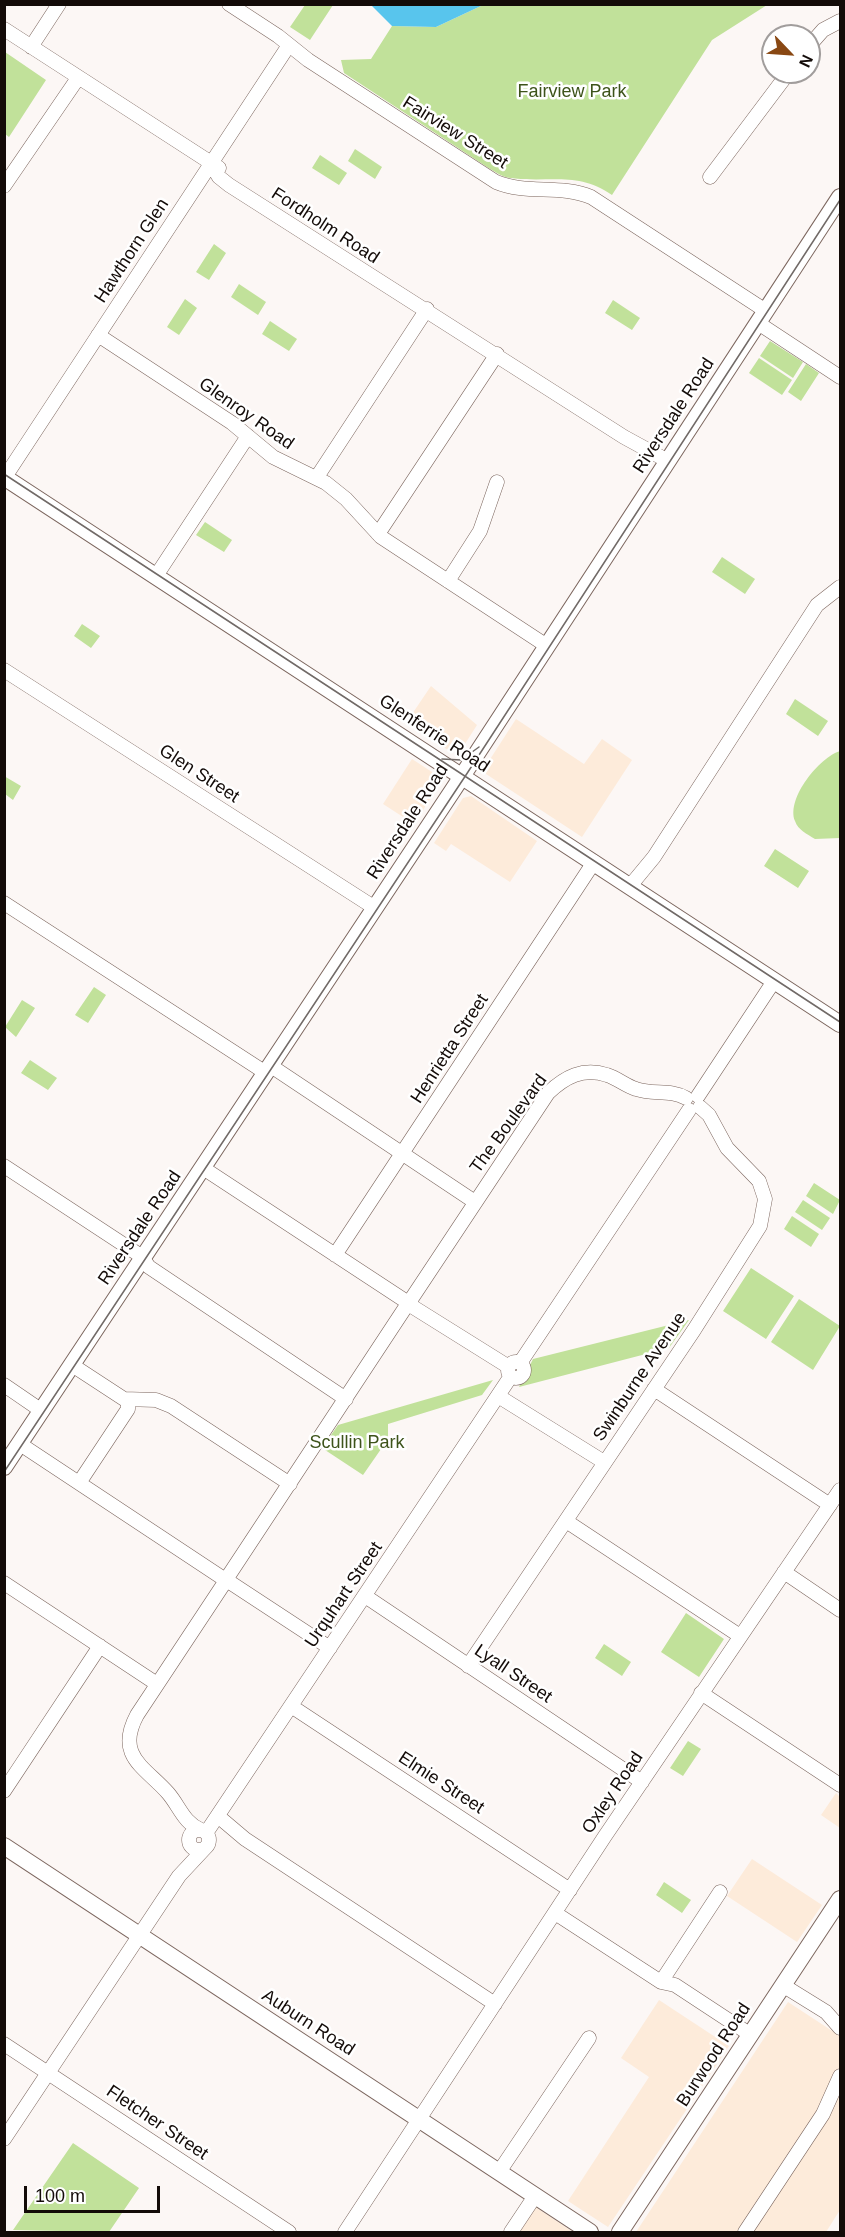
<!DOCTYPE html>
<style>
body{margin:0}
#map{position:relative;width:845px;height:2237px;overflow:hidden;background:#fcf7f5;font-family:Helvetica,sans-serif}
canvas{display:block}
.frame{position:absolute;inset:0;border:6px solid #130b08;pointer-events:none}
.north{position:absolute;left:761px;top:24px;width:60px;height:60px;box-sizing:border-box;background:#fff;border:2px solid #a19d9c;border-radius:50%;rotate:115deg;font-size:16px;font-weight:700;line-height:24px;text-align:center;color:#130b08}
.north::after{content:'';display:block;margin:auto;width:21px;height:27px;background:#894813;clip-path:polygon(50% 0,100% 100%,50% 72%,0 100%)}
.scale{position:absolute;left:24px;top:2186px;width:136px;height:27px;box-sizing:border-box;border:3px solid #130b08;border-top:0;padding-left:8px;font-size:18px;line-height:21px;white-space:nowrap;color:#130b08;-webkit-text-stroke:4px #fff;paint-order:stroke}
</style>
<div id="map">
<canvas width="845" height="2237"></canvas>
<div class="frame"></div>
<div class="north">N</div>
<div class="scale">100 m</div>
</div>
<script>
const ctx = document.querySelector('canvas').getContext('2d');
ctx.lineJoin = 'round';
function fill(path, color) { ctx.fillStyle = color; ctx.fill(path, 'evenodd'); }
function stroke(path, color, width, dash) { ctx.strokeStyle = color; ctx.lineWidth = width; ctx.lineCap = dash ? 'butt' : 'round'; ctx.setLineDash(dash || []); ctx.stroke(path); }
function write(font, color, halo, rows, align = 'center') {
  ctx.font = font + ' Helvetica,sans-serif'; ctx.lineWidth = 5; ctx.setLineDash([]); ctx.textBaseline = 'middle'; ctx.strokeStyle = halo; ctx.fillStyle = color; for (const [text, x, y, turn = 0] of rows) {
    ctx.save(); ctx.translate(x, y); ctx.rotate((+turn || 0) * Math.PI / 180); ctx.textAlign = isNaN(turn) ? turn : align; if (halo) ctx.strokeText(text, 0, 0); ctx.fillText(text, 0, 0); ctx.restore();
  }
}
const commercial = new Path2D(`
 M431 686 477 725 463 747 448 750 406 723Z
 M516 719 584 764 602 739 632 760 582 837 486 774 485 767Z
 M412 759 432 772 437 783 434 793 414 824 383 804Z
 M471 796 537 841 510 882 451 844 446 851 434 843 463 798Z
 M836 1793 840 1797V1828L821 1815Z
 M752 1859 822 1905 797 1942 727 1896Z
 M659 2000 729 2046 608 2227 568 2201 649 2077 621 2058Z
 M788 2002 840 2036V2210L826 2232H636Z
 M534 2206 573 2232H515Z`);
const green = new Path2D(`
 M305 5H333L310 40 290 27Z
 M483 5H767L712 40 612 195C577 171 550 183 511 178 504 178 496 172 490 169L344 73 341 60 371 59 392 26 436 27Z
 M5 52 46 80 9 137 5 134Z
 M355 149 382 167 375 179 348 161Z
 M320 155 347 173 339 185 312 168Z
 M214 244 226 253 209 280 196 272Z
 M239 284 266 302 258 315 231 297Z
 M185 299 197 308 179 335 167 327Z
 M613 300 640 318 632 330 605 313Z
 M270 321 297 339 289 351 262 334Z
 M770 341 803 362 793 378 760 356Z
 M759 358 792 380 782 395 749 373Z
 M806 364 819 373 801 401 788 392Z
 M205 522 232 540 224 552 196 535Z
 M722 557 755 579 745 594 712 572Z
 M82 624 100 636 91 648 74 636Z
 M795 699 828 721 818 736 786 714Z
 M840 751V838L815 839C807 834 798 830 795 821 786 798 820 757 840 751Z
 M4 776 21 786 13 800 5 794Z
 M775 849 809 871 798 888 764 866Z
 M94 987 106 995 88 1023 75 1015Z
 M22 1000 35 1008 16 1037 5 1027Z
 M30 1060 57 1078 48 1090 21 1073Z
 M814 1183 840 1200 833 1214 806 1196Z
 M803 1200 830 1218 822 1230 795 1212Z
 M792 1216 819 1234 811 1247 784 1229Z
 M751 1268 794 1296 766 1339 723 1311Z
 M799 1299 840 1326 813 1370 771 1342Z
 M689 1320 669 1348 519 1387 533 1359Z
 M493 1380 482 1395 388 1424V1439L363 1475 322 1448 338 1425Z
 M686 1613 724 1639 699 1677 661 1652Z
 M604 1644 631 1662 622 1676 595 1658Z
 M688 1741 701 1749 683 1776 670 1768Z
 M664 1882 691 1900 682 1913 656 1895Z
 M73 2143 139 2188 109 2232 13 2230Z`);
const water = new Path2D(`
 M371 5H483L436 27 392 26Z`);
const minor = new Path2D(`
 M229 4 278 36 308 60 496 182C527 195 560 184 591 197L766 311
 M4 29 219 168
 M809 46 823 30 840 21
 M31 47 59 4
 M211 164 219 177 229 185 624 437 668 461
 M710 177 789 72
 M4 186 78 78
 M758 323 840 377
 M98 335 232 423 273 457 326 483 346 499 381 537 547 646
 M5 477 289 45
 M317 477 427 309
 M378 534 497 354
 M156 576 248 436
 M448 581 480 531 497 482
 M4 670 375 908
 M630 886 654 857 817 605 840 587
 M4 903 266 1073
 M271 1066 475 1202
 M698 1096 774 981
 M4 1166 141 1256 149 1267 346 1399
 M203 1168 404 1300
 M335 1255 594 862
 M412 1298 548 1093C565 1077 583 1067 607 1075 617 1078 626 1086 636 1089 653 1095 670 1089 686 1098
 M413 1307 509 1367
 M508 1370a8 8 0 1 1 16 0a8 8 0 1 1-16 0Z
 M520 1363 689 1110
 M72 1365 124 1399 156 1400 171 1406 290 1484
 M4 1385 42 1411
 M654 1389 830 1505
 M498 1396 604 1462
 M20 1444 221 1577
 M79 1483 128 1409V1401
 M566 1521 740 1636
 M784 1572 840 1610
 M229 1575 405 1308
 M4 1583 157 1684
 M231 1583 330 1648
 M365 1596 642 1782
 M468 1666 694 1330 760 1226 765 1199 759 1181 727 1148 709 1115 700 1107
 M701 1693 840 1785
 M291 1706 570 1890
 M4 1791 100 1646
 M219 1817 245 1839 495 2004
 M201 1830C183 1822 180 1807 168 1793 145 1767 115 1756 137 1715L223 1585
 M189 1840a10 10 0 1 1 20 0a10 10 0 1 1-20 0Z
 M206 1833 511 1376
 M555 1913 661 1982 675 1985 751 2035
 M661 1982 720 1892
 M784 1986 826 2012 840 2028
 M4 2044 289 2232
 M4 2139 179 1876 207 1846
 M499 2172 589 2038
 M345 2232 605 1836 840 1490
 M511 2232 535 2196
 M745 2232 823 2114 840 2076`);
const major = new Path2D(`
 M4 477 840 1024
 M4 1467 455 787 840 197
 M4 1846 590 2232
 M620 2232 840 1899`);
const tram = new Path2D(`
 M4 474 840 1022
 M442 759 461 760 479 747
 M4 1472 466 775 840 200`);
const parkNames = [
 ["Fairview Park",572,92],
 ["Scullin Park",357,1443]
];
const streetNames = [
 ["Fairview Street",455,133,32],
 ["Fordholm Road",325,226,33],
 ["Hawthorn Glen",132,251,-57],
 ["Glenroy Road",246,414,35],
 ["Riversdale Road",674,416,-57],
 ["Glenferrie Road",434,734,33],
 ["Glen Street",199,774,33],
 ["Riversdale Road",408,822,-57],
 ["Henrietta Street",450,1049,-57],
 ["The Boulevard",509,1124,-54],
 ["Riversdale Road",140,1228,-56],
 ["Swinburne Avenue",640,1377,-56],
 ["Urquhart Street",344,1595,-56],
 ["Lyall Street",513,1674,34],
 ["Elmie Street",441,1783,33],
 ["Oxley Road",613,1793,-56],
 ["Auburn Road",308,2023,33],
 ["Burwood Road",714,2055,-57],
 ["Fletcher Street",157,2123,34]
];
fill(commercial, '#fdebda');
fill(green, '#c1e19a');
fill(water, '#58c5ed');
stroke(minor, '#7c665e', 15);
stroke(major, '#7c665e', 18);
stroke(minor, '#fff', 14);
stroke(major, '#fff', 16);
stroke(tram, '#716a67', 1.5);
write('18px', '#3d531a', '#fff', parkNames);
write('18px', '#130b08', '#fff', streetNames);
</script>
